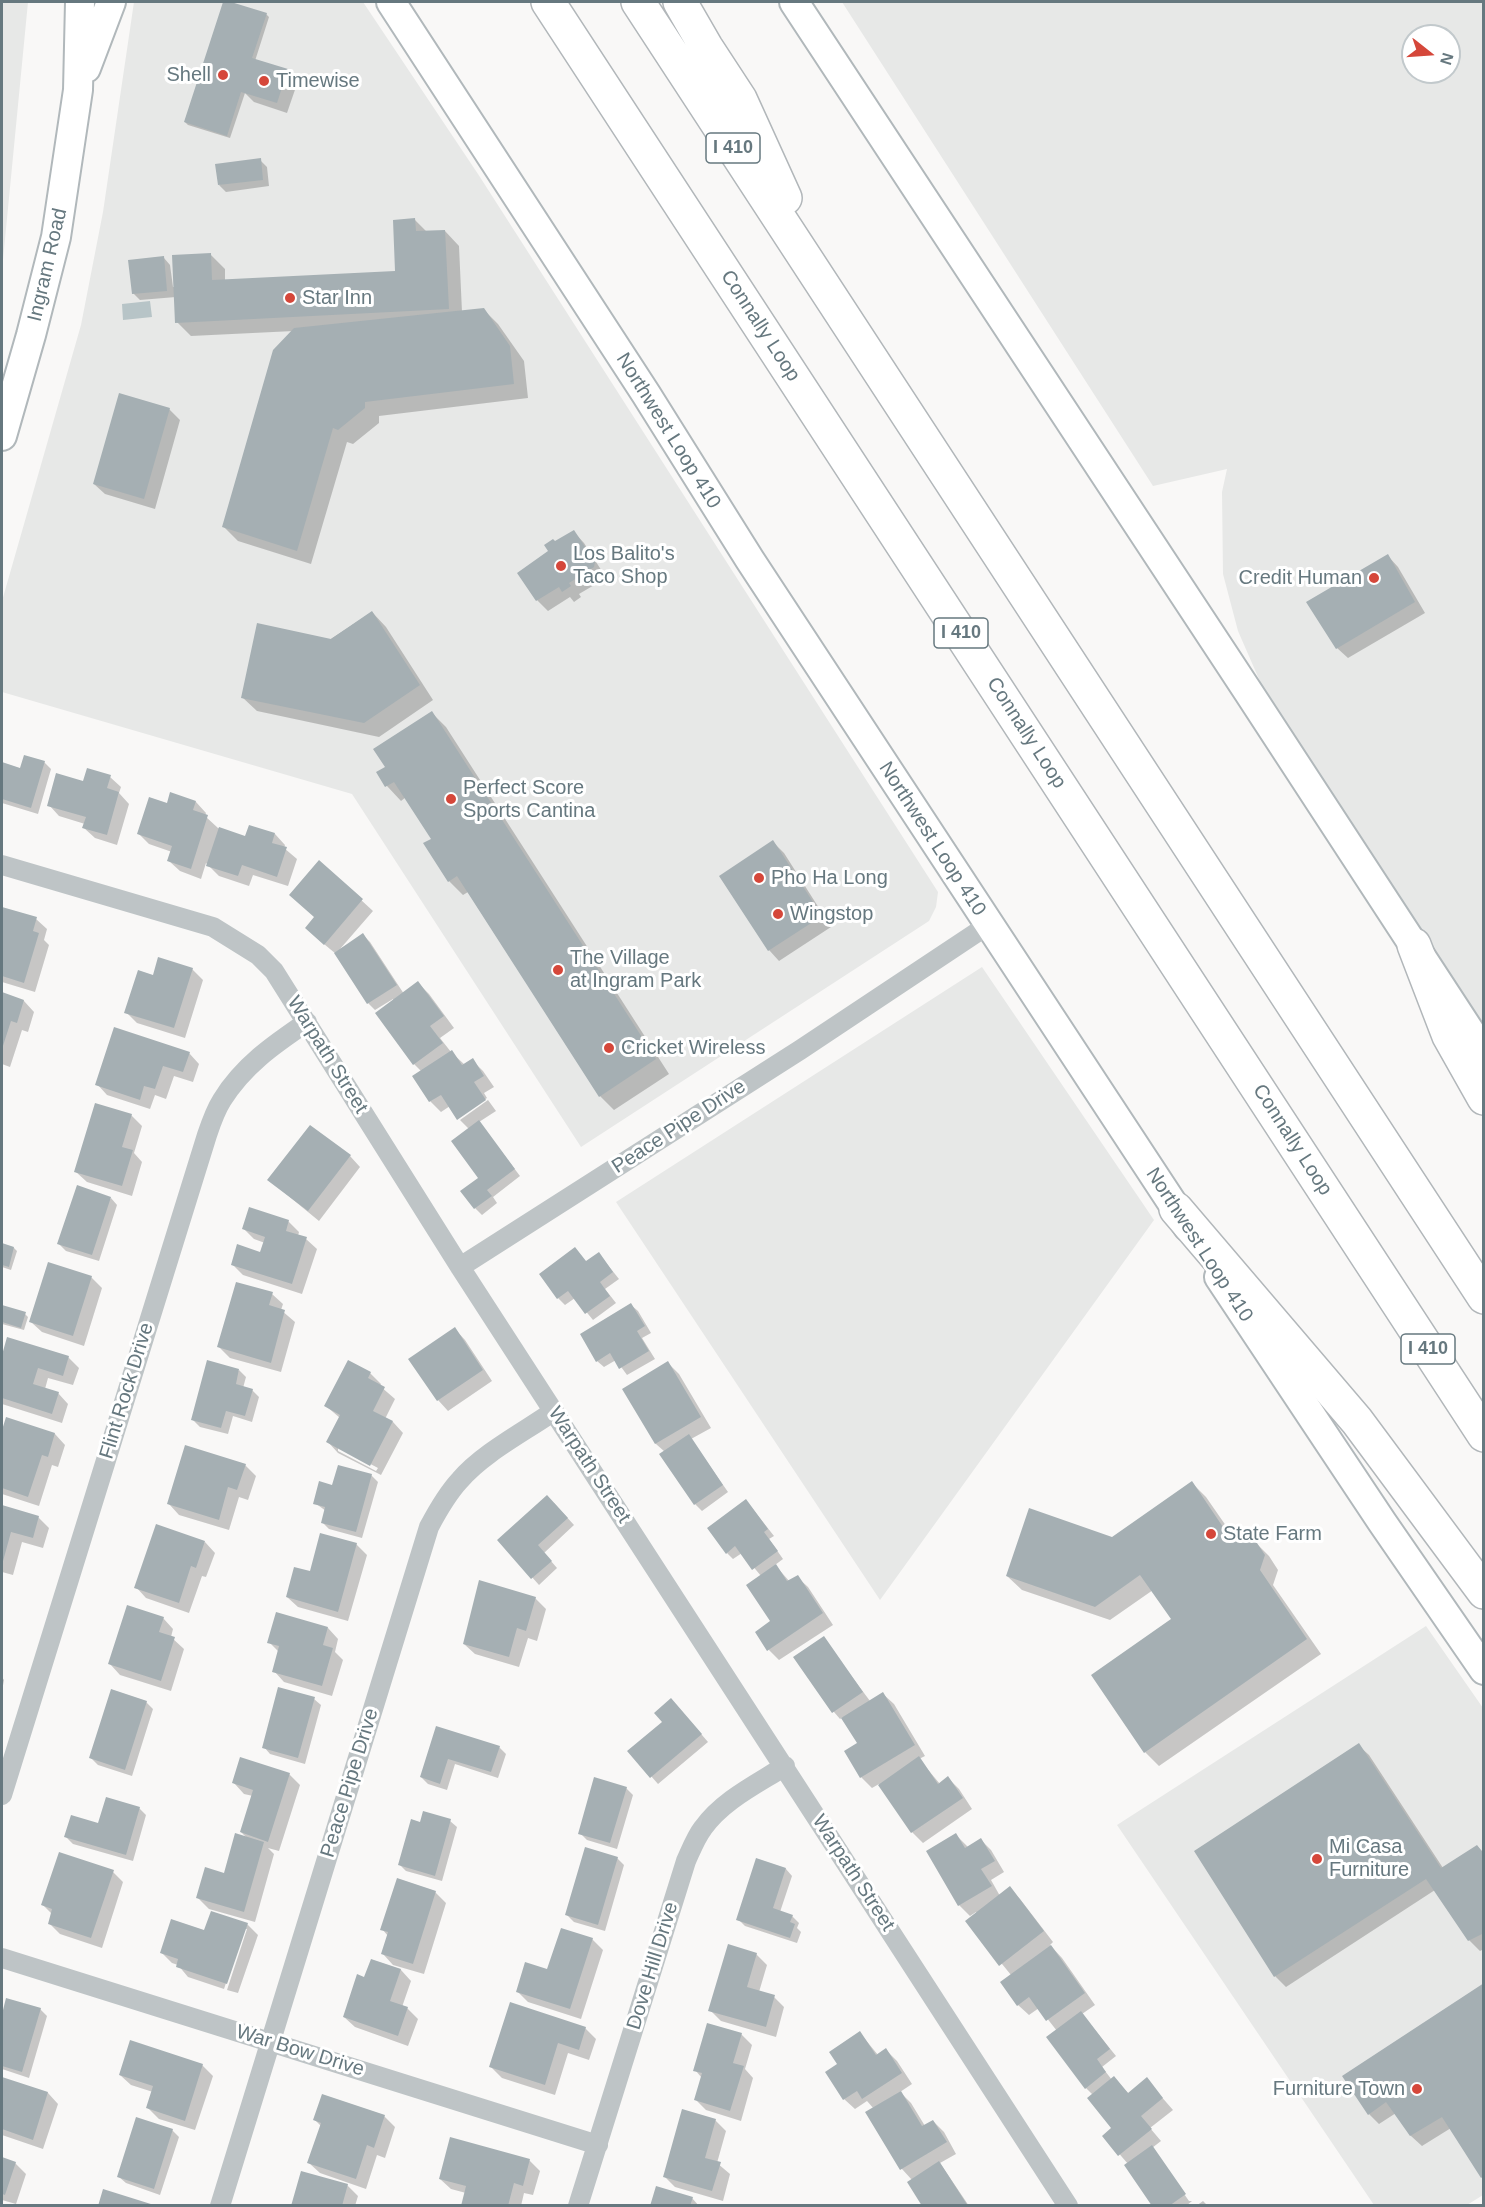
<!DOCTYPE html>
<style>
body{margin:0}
#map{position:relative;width:1485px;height:2207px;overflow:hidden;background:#f9f8f7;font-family:Arial,sans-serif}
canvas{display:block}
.frame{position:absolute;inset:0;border:3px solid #66787f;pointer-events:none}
.north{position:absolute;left:1401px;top:24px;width:60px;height:60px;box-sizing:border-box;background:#fff;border:2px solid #c2c9cc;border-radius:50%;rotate:107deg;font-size:16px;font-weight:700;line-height:24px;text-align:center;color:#66787f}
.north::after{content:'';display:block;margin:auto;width:21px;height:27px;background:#d5473a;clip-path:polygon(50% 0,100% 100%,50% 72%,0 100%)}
</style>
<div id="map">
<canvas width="1485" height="2207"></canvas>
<div class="frame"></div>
<div class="north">N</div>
</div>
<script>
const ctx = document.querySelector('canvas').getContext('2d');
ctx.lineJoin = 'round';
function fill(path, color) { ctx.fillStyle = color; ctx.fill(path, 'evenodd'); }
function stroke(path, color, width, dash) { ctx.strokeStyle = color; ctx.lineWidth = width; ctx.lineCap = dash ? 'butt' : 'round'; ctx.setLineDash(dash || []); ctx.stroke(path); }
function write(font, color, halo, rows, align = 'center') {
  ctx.font = font + ' Arial,sans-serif'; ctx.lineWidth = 6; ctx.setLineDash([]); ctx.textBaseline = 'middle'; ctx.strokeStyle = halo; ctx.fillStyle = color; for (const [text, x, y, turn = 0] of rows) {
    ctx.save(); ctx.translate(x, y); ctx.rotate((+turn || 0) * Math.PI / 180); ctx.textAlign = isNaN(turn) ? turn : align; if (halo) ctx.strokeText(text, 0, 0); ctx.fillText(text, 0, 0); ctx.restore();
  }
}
const built = new Path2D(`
 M2 2H28L2 270Z
 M134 2H363L478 174 938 892 936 907 929 921 581 1147 352 794 2 692V601L81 325 103 212Z
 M842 2H1483V1033L1262 686 1238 631 1223 574 1222 492 1227 469 1153 486ZM1413 36H1449V72H1413Z
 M982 967 1154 1220 880 1600 616 1202Z
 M1426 1626 1483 1708V2195L1467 2205H1374L1117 1825Z`);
const water = new Path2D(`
 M150 301 152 317 123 320 122 304Z`);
const shadow = new Path2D(`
 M224 2 266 14 269 17 255 61 287 71 298 81 287 113 254 102 245 93 230 138 188 125 185 122Z
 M260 160 267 167 269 186 226 192 219 185Z
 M415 220 427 232 445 231 459 246 462 312 483 309 498 324 524 361 528 398 379 416V423L353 444 347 442 311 564 238 541 224 527 294 331 191 336 177 322 176 297 140 300 133 293 164 258 170 265 173 287H175L210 254 225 269V281L397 272Z
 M169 409 180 420 155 509 105 494 94 484Z
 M574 532 584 543 605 576 601 581 579 594 581 597 574 602 570 597 548 611 537 600 519 573 550 552 555 543Z
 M1388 556 1398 567 1425 613 1348 658 1337 648Z
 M372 612 386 627 433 700 379 737 257 711 242 697Z
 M432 713 446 727 669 1074 614 1110 600 1096 468 892 463 895 449 881 433 839 406 797 401 801 387 786 378 773 387 767Z
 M44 762 51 769 38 814 2 803V764L21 770Z
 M110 777 121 787 119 793 129 804 117 845 95 838 84 828 85 824 59 816 49 805 84 783Z
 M196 802 206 813 205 816 218 828 246 838 275 834 285 845 284 848 297 859 288 886 253 875 249 886 219 876 206 863 201 879 180 871 169 861 172 852 149 844 139 834 168 804Z
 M773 842 784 853 831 927 779 961 769 950Z
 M320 862 373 911 340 949 363 935 370 942 404 994 418 983 429 994 454 1028 440 1038 451 1052 465 1065 472 1060 483 1071 494 1087 484 1093 487 1098 459 1117 450 1106 441 1112 430 1101 414 1077 422 1072 414 1064 393 999 375 1010 368 1003 336 954 318 939 316 918Z
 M2 908 36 919 47 929 44 940 49 945 35 992 2 982Z
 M192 969 203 980 185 1038 137 1023 126 1012 154 977Z
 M2 994 24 1001 34 1012 28 1032 22 1030 10 1067 2 1064Z
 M189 1053 199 1064 193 1082 174 1076 166 1099 155 1095 150 1109 107 1095 97 1084Z
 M488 1100 496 1111 479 1122 520 1176 493 1197 497 1203 482 1215 475 1208 480 1178 469 1129 460 1120Z
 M131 1115 142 1126 134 1153 142 1162 132 1196 87 1182 76 1172Z
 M350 1156 360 1167 319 1221 269 1180Z
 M111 1198 117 1205 99 1261 66 1251 59 1244Z
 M288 1221 299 1232 298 1236 306 1239 317 1249 302 1294 243 1275 232 1264 261 1254 265 1243 254 1239 244 1229Z
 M2 1245 14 1248 17 1251 11 1270 2 1267Z
 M599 1254 619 1279 605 1289 616 1303 593 1320 575 1298 565 1305 558 1298 587 1262Z
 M91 1277 102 1288 84 1346 42 1332 31 1322Z
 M272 1294 283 1304 281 1310 295 1322 281 1372 230 1358 219 1347Z
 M631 1305 638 1311 651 1333 642 1338 655 1359 627 1375 616 1360 604 1367 597 1361Z
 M2 1307 25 1314 28 1317 24 1330 2 1324Z
 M455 1329 465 1340 492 1381 448 1411 438 1400Z
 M8 1339 68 1357 79 1368 73 1385 48 1378 45 1389 58 1393 68 1404 62 1423 2 1404V1360Z
 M668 1363 679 1374 711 1428 691 1439 728 1492 702 1511 695 1504 665 1452 656 1444 624 1389Z
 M239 1370 246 1377 243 1388 252 1390 259 1397 252 1422 233 1416 228 1434 200 1427 193 1420Z
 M370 1373 381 1384 380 1386 395 1399 385 1419 393 1422 403 1433 381 1475 338 1453 328 1442 340 1418 326 1406ZM338 1447 378 1468 376 1471 338 1451Z
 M7 1419 55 1434 65 1445 58 1467 52 1465 39 1506 2 1494V1435Z
 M245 1465 256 1476 248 1500 239 1497 229 1530 179 1515 169 1504Z
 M371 1475 378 1482 362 1538 329 1529 322 1522 326 1511 315 1503 333 1487Z
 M1192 1483 1206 1497 1231 1533 1254 1541 1269 1556 1278 1570 1273 1585 1321 1654 1159 1766 1145 1752 1173 1620 1153 1590 1110 1620 1022 1590 1007 1576 1113 1538Z
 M554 1503 574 1525 544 1553 557 1568 539 1585 499 1540Z
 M2 1507 38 1517 49 1528 43 1548 22 1542 13 1575 2 1572Z
 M752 1508 774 1536 769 1539 783 1559 775 1565 790 1582 797 1577 808 1587 833 1625 779 1660 769 1650 773 1622 761 1576 742 1553 733 1559 727 1553Z
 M205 1542 215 1553 206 1577 202 1576 189 1613 146 1598 136 1587Z
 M356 1544 367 1555 348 1621 298 1607 287 1597Z
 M535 1598 546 1609 537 1641 528 1638 519 1667 475 1654 464 1644Z
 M163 1618 173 1629 171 1637 184 1649 171 1691 120 1675 110 1664Z
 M328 1628 338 1639 335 1652 343 1660 332 1696 284 1682 274 1671 279 1652 269 1642Z
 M823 1638 870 1701 883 1694 894 1704 925 1756 919 1759 940 1784 948 1778 959 1789 972 1809 923 1843 912 1832 879 1784 872 1788 861 1777 846 1752 859 1744 843 1717 840 1719 834 1712 795 1658Z
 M2 1677 4 1680 2 1691Z
 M314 1699 321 1705 305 1764 270 1754 264 1747Z
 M146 1702 153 1709 132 1776 98 1765 91 1758Z
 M678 1707 708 1742 658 1784 629 1751 664 1722Z
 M437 1728 499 1747 506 1754 498 1778 455 1764 447 1790 428 1784 421 1777Z
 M1358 1745 1369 1755 1443 1868 1477 1846 1484 1853V1949L1480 1951 1469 1940 1435 1890 1286 1987 1275 1976Z
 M289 1774 300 1785 279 1851 268 1848 274 1854 255 1922 209 1909 198 1898 225 1875 248 1839 241 1832 253 1796 244 1794 234 1783Z
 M626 1788 633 1795 617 1849 587 1840 580 1833Z
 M139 1808 146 1815 133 1861 73 1844 66 1837Z
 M450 1821 457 1827 442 1881 406 1871 399 1864 421 1823Z
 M956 1835 968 1847 981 1840 991 1850 1004 1872 991 1880 1000 1896 1009 1888 1020 1899 1053 1942 1050 1945 1062 1958 1095 2005 1082 2014 1116 2056 1102 2067 1112 2080 1114 2078 1129 2094 1146 2079 1173 2110 1150 2128 1161 2141 1152 2148 1189 2201H1192L1186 2206H1154L1128 2164 1104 2136 1113 2128 1093 2095 1086 2088 1057 2031 1039 2008 1029 2015 1018 2005 1011 1975 967 1921 977 1914 976 1912 970 1916 959 1905Z
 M617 1858 624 1865 605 1931 574 1922 567 1915Z
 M757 1860 786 1869 792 1876 780 1912 792 1916 799 1923 797 1928 801 1932 797 1943 745 1926 738 1919Z
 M113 1872 123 1882 102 1948 60 1934 49 1923 52 1914 43 1905Z
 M435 1892 446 1903 424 1974 393 1965 383 1954 388 1936 382 1929Z
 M247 1924 258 1935 238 1993 227 1990 247 1929H244L224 1989 188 1977 178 1965 172 1963 161 1952 205 1932Z
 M592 1939 603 1950 581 2019 528 2002 517 1991Z
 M756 1954 767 1965 759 1992 774 1997 784 2007 776 2037 721 2021 710 2010Z
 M372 1960 401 1970 411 1981 402 2007 407 2008 418 2019 408 2046 355 2027 344 2017 365 1979Z
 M1484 1985V2179L1451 2128 1422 2146 1411 2136 1396 2113 1379 2124 1369 2114Z
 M7 2000 40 2009 47 2016 29 2078 2 2069V2019Z
 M585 2028 596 2039 589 2060 568 2053 555 2095 502 2078 491 2067Z
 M860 2033 878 2055 886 2050 897 2061 912 2084 900 2092 911 2103 925 2126 933 2121 944 2132 956 2154 940 2163 969 2206H924L912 2180 902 2169 867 2113 874 2109 867 2101 855 2109 844 2099 839 2065Z
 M741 2034 752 2045 745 2069 753 2078 741 2121 706 2110 696 2100 702 2078 695 2070Z
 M202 2065 213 2076 195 2130 159 2119 148 2108 153 2092 131 2085 120 2075Z
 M2 2078 48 2093 58 2104 43 2149 2 2135Z
 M384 2116 395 2127 385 2158 377 2155 366 2189 320 2173 309 2163 321 2126 315 2120Z
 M715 2120 726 2131 717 2163 730 2174 723 2201 675 2187 664 2176Z
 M172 2130 179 2137 160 2195 126 2183 119 2177Z
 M2 2159 15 2163 26 2174 16 2204 2 2200Z
 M529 2160 540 2171 533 2195 524 2193 521 2206H462L466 2193 451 2189 440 2179Z
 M347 2185 358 2196 355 2206H292Z
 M692 2198 699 2206H652Z
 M1203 2201 1208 2206H1196Z`);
const building = new Path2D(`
 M223 2H231L267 13 252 58 288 69 277 103 241 92 227 136 184 122Z
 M261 158 263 180 218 185 215 164Z
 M415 218 416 231 445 230 449 309 175 323 172 255 211 253 212 280 395 271 393 220Z
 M164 256 167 291 132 294 128 260Z
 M484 308 510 346 514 384 365 402V408L338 430 333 428 297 551 222 527 273 350 294 328Z
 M119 393 170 408 144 499 93 484Z
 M574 530 595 562 594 567 569 583 571 586 562 592 559 587 536 601 517 573 548 551 544 545 553 539 555 541Z
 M1388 554 1415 602 1336 649 1306 602Z
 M372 611 420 685 364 723 241 698 257 623 331 639Z
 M432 711 656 1059 599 1097 457 876 448 882 423 843 431 839 394 782 385 787 376 772 385 767 373 749Z
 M24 755 45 761 31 808 2 799V762L20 768Z
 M87 768 111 775 107 788 119 792 107 835 82 828 86 817 47 806 56 773 83 781Z
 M170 792 196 801 193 810 208 815 191 869 167 861 172 846 137 834 149 797 167 803Z
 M249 825 275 833 272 843 287 847 277 877 242 865 238 876 206 866 219 827 245 836Z
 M773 840 822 916 768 951 719 876Z
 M319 860 363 899 324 945 305 928 314 917 289 895Z
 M2 907 37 917 33 931 39 933 24 983 2 976Z
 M363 933 397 985 367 1004 334 953Z
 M158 957 193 968 174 1028 124 1013 138 970 153 975Z
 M418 981 444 1016 430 1026 443 1043 413 1065 375 1013Z
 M2 992 24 1000 17 1023 11 1021 2 1049Z
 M114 1027 190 1052 183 1072 163 1066 155 1089 144 1086 140 1100 95 1085Z
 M452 1050 462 1065 473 1058 484 1076 474 1082 486 1100 457 1120 441 1095 429 1102 412 1076Z
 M95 1103 132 1114 122 1147 133 1150 122 1186 74 1172Z
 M479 1120 515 1169 487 1190 492 1196 474 1209 460 1191 478 1178 451 1141Z
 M310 1125 351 1155 308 1211 267 1180Z
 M77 1185 111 1197 92 1255 57 1244Z
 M249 1207 289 1220 286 1231 307 1237 292 1284 231 1265 237 1244 260 1252 265 1237 242 1229Z
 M2 1243 14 1247 9 1267 2 1265Z
 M575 1247 586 1261 599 1252 613 1272 600 1282 610 1296 585 1314 568 1291 557 1299 539 1274Z
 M48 1262 92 1276 73 1336 29 1322Z
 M236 1282 273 1292 269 1305 285 1310 271 1363 217 1347Z
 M631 1303 645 1326 637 1331 649 1351 619 1369 610 1353 596 1362 580 1334Z
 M2 1305 26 1312 21 1328 2 1322Z
 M455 1327 483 1370 437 1401 408 1359Z
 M7 1337 69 1356 63 1376 38 1368 33 1384 59 1392 52 1414 2 1398V1355Z
 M207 1360 239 1369 236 1384 253 1389 245 1416 226 1411 221 1428 191 1420Z
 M348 1360 371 1372 368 1378 385 1387 373 1411 393 1421 370 1466 326 1442 340 1415 324 1406Z
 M668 1361 701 1417 655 1444 622 1389Z
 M6 1417 55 1433 48 1457 42 1455 28 1497 2 1488V1430Z
 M689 1434 723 1485 694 1505 659 1454Z
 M185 1445 246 1464 237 1490 228 1487 219 1520 167 1504Z
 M338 1465 372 1474 356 1532 321 1523 325 1507 313 1504 319 1481 332 1485Z
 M1192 1481 1225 1530 1255 1540 1265 1555 1260 1570 1307 1639 1144 1753 1091 1675 1171 1619 1140 1575 1095 1607 1006 1576 1029 1508 1112 1537Z
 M547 1495 568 1518 538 1545 552 1561 531 1579 497 1540Z
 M746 1499 768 1529 764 1532 778 1551 752 1570 735 1546 726 1554 707 1528Z
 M2 1505 39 1516 33 1538 11 1532 2 1565Z
 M156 1524 205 1541 196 1568 191 1566 179 1603 134 1588Z
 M320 1533 357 1543 338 1612 286 1597 294 1567 310 1571Z
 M776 1564 787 1581 798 1575 823 1613 767 1651 755 1632 770 1621 746 1585Z
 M479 1580 536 1597 526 1631 517 1628 509 1657 463 1644Z
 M127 1605 164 1617 159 1632 175 1637 161 1681 108 1664Z
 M276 1612 328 1627 323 1645 333 1648 322 1686 272 1672 279 1646 267 1643Z
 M824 1636 863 1692 832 1713 793 1657Z
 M278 1687 315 1697 298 1758 262 1748Z
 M111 1689 147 1701 125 1770 89 1758Z
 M883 1692 915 1745 860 1778 844 1751 857 1743 841 1718Z
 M671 1698 702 1734 650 1778 627 1751 662 1722 654 1713Z
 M436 1726 500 1746 491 1772 448 1759 440 1784 420 1777Z
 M1359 1743 1441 1868 1477 1845 1484 1854V1933L1468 1941 1426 1879 1274 1977 1194 1851Z
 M919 1756 938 1784 948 1776 963 1798 911 1833 878 1785Z
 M240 1757 290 1773 268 1842 240 1832 253 1790 232 1783Z
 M594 1777 627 1787 610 1843 578 1834Z
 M106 1797 140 1807 126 1855 64 1837 71 1815 98 1823Z
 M423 1811 451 1819 435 1876 398 1865 411 1819 420 1822Z
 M235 1833 264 1842 244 1912 196 1898 205 1867 224 1873Z
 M956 1833 965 1848 981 1838 995 1861 981 1869 992 1886 958 1906 926 1851Z
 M585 1847 618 1857 598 1925 565 1915Z
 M59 1852 114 1870 91 1938 48 1924 52 1909 41 1905Z
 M756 1858 786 1868 773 1908 793 1915 790 1922 795 1924 790 1938 736 1920Z
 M397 1878 436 1891 413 1964 381 1954 388 1932 380 1930Z
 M1010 1886 1044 1931 999 1966 965 1921Z
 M211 1911 248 1923 227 1984 176 1967 178 1959 160 1953 171 1919 204 1930Z
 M561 1928 593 1938 570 2009 516 1992 525 1962 547 1969Z
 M728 1944 757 1953 747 1987 775 1995 766 2027 708 2011Z
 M1051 1945 1085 1993 1046 2021 1029 1997 1017 2006 1000 1982Z
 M371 1959 401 1969 390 2001 408 2007 398 2036 343 2017 357 1974 364 1977Z
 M1484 1983V2176L1481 2178 1442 2117 1410 2136 1386 2102 1368 2115 1342 2076Z
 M6 1998 41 2008 22 2072 2 2066V2014Z
 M510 2002 586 2027 579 2050 558 2043 545 2085 489 2067Z
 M1081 2011 1110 2049 1097 2059 1106 2072 1085 2089 1046 2037Z
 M707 2023 742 2033 733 2063 744 2066 730 2111 694 2100 702 2073 693 2071Z
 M860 2031 876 2055 886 2048 902 2073 862 2099 857 2091 843 2100 825 2072 837 2064 829 2052Z
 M130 2040 203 2064 185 2121 146 2108 153 2086 119 2075Z
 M1114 2076 1128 2093 1147 2077 1163 2098 1141 2116 1152 2129 1118 2156 1102 2136 1111 2128 1087 2098Z
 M2 2077 48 2092 33 2140 2 2129Z
 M901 2091 922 2126 933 2120 947 2142 900 2170 865 2112Z
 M322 2094 385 2115 374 2148 367 2145 356 2179 307 2163 321 2123 313 2120Z
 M682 2109 716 2119 705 2158 721 2162 712 2191 663 2177Z
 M136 2117 173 2129 154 2189 117 2177Z
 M450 2137 530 2159 523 2186 514 2183 508 2206H461L466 2186 439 2179Z
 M1152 2145 1186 2194 1169 2206H1152L1124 2165Z
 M2 2157 16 2162 5 2195 2 2194Z
 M939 2161 968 2206H922L907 2182Z
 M301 2171 348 2184 342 2206H291Z
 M656 2186 693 2197 690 2206H650Z
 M103 2189 154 2205V2206H98Z`);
const street = new Path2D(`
 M2 865 213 927 258 955 274 971 460 1267 1068 2206
 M460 1267 800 1050 988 925
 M2 1795 207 1135C211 1123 215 1111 222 1100 243 1066 273 1045 307 1022
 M2 1958 598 2145
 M220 2206 429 1527C438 1510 447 1494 460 1480 483 1453 524 1432 554 1411
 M578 2206 686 1861C691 1850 696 1837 703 1828 723 1800 757 1784 785 1766`);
const secondary = new Path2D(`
 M391 2 646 394 750 560 1188 1227
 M794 2 1249 693 1484 1053
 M86 68 111 2
 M2 436 31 335 56 237 78 90 80 2
 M1219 1277 1382 1522 1484 1670`);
const highway = new Path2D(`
 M548 2 1484 1435
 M638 2 1484 1297
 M680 2 706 47 740 99 785 198
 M1414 945 1449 1036 1484 1098
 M1176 1209 1357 1421 1484 1592`);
const markers = [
 [223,75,6,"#d5473a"],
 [264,81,6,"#d5473a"],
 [290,298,6,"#d5473a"],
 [561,566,6,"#d5473a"],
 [1374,578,6,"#d5473a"],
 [451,799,6,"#d5473a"],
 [759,878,6,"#d5473a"],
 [778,914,6,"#d5473a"],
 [558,970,6,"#d5473a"],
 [609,1048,6,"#d5473a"],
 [1211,1534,6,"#d5473a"],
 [1317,1859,6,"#d5473a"],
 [1417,2089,6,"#d5473a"]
];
const shields = [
 [733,148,54],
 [961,633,54],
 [1428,1349,54]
];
const shieldNames = [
 ["I 410",733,148],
 ["I 410",961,633],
 ["I 410",1428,1349]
];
const poiNames = [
 ["Shell",211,75,"right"],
 ["Timewise",276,81],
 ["Star Inn",302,298],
 ["Los Balito's",573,554],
 ["Taco Shop",573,577],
 ["Credit Human",1362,578,"right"],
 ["Perfect Score",463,788],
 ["Sports Cantina",463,811],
 ["Pho Ha Long",771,878],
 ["Wingstop",790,914],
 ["The Village",570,958],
 ["at Ingram Park",570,981],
 ["Cricket Wireless",621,1048],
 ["State Farm",1223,1534],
 ["Mi Casa",1329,1847],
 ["Furniture",1329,1870],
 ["Furniture Town",1405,2089,"right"]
];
const streetNames = [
 ["Ingram Road",48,265,-77],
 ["Connally Loop",760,326,57],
 ["Northwest Loop 410",668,431,58],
 ["Connally Loop",1026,733,57],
 ["Northwest Loop 410",932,839,57],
 ["Warpath Street",327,1055,58],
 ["Peace Pipe Drive",679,1127,-33],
 ["Connally Loop",1292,1140,57],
 ["Northwest Loop 410",1199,1245,57],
 ["Flint Rock Drive",127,1391,-73],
 ["Warpath Street",589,1465,57],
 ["Peace Pipe Drive",350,1783,-73],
 ["Warpath Street",853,1873,57],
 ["Dove Hill Drive",653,1966,-73],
 ["War Bow Drive",300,2051,17]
];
fill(built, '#e7e8e7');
fill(water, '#b7c4c7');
fill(shadow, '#0003');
fill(building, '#a5afb3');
stroke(secondary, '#b1b8bb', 32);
stroke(highway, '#b2b7ba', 36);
stroke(street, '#bec4c6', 20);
stroke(secondary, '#fff', 28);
stroke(highway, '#fff', 33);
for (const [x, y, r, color] of markers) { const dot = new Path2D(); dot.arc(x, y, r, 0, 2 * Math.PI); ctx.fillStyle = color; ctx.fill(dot); stroke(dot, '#fff', 2); }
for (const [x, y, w] of shields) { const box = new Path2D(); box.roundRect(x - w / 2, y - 15, w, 30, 4.5); ctx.fillStyle = '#fff'; ctx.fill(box); stroke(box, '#66787f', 1.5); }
write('bold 18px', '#66787f', null, shieldNames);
write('20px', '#66787f', '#fff', poiNames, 'left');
write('20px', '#66787f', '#fff', streetNames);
</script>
